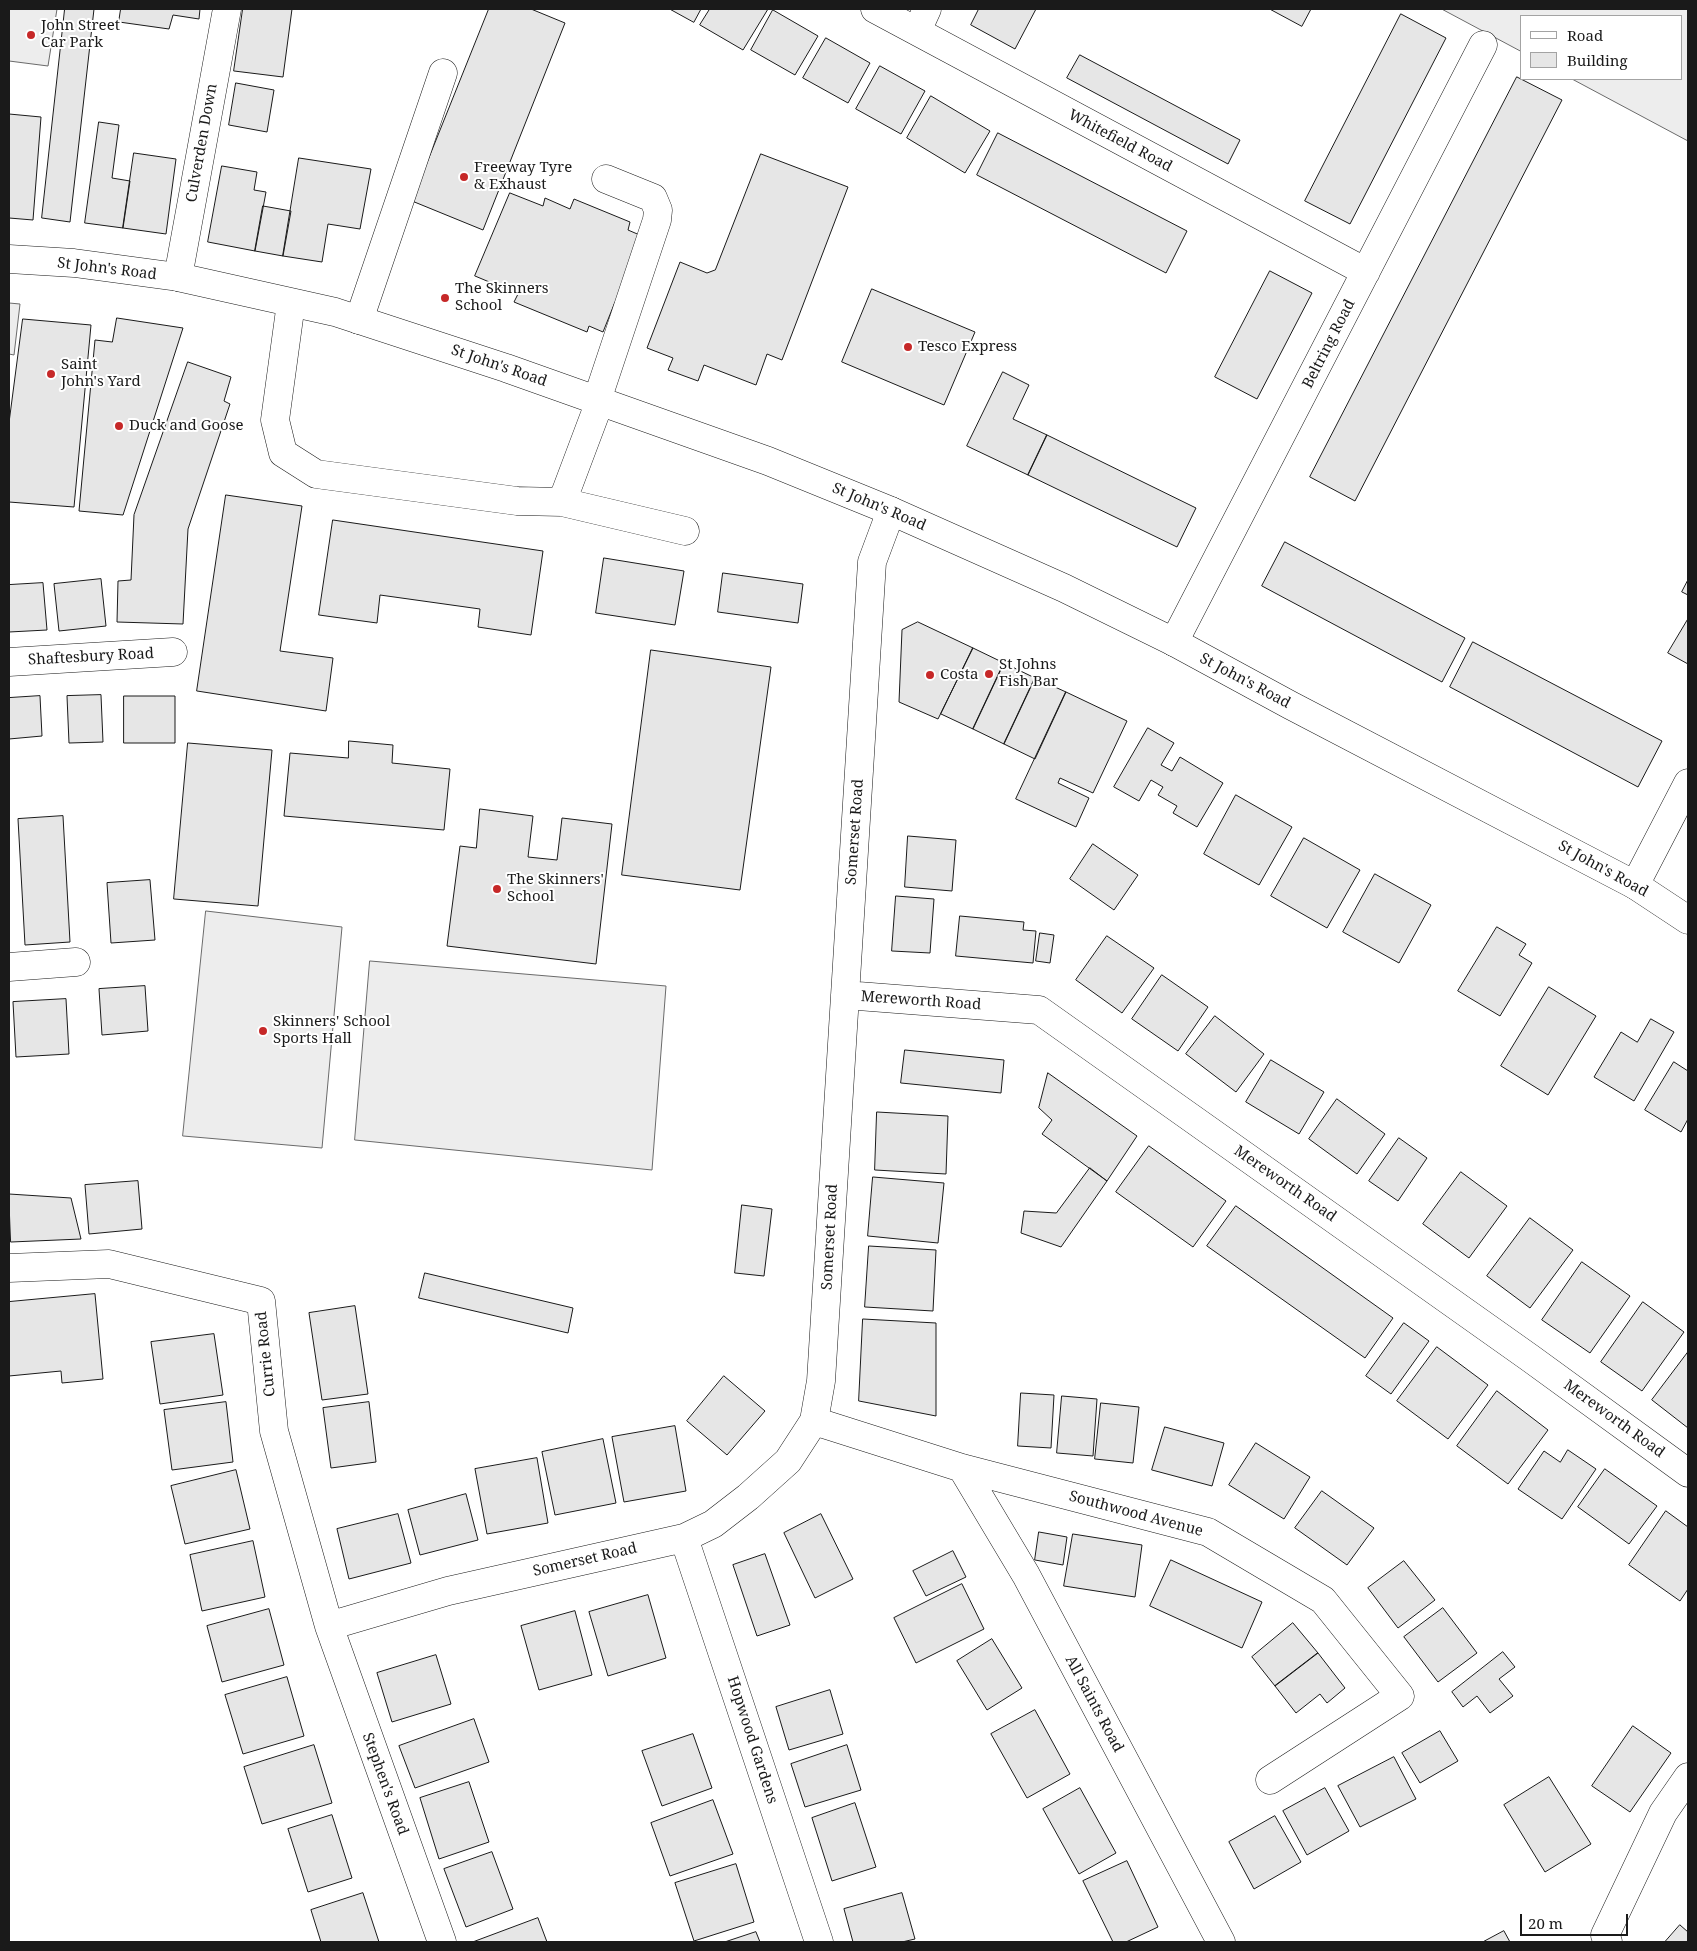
<!DOCTYPE html>
<style>
body{margin:0}
#map{position:relative;width:1697px;height:1951px;overflow:hidden;background:#fff;font-family:"Noto Serif",serif}
canvas{display:block}
.frame{position:absolute;inset:0;border:10px solid #1a1a1a;pointer-events:none}
.legend{position:absolute;left:1520px;top:15px;width:162px;height:65px;box-sizing:border-box;background:#fff;border:1px solid #a3a3a3;margin:0;padding:6px 9px;list-style:none;font-size:15px;color:#1a1a1a}
.legend li{display:flex;align-items:center;gap:10px;height:25px}
.legend b{width:25px;border:1px solid #a3a3a3}
.scale{position:absolute;left:1520px;top:1914px;width:108px;height:22px;box-sizing:border-box;border:2px solid #1a1a1a;border-top:0;padding-left:6px;font-size:15px;line-height:18px;white-space:nowrap;color:#1a1a1a;-webkit-text-stroke:4px #fff;paint-order:stroke}
</style>
<div id="map">
<canvas width="1697" height="1951"></canvas>
<div class="frame"></div>
<ul class="legend">
<li><b style="height:6px;background:#fff"></b>Road</li>
<li><b style="height:14px;background:#e6e6e6"></b>Building</li>
</ul>
<div class="scale">20 m</div>
</div>
<script>
const ctx = document.querySelector('canvas').getContext('2d');
ctx.lineJoin = 'round';
function fill(path, color) { ctx.fillStyle = color; ctx.fill(path, 'evenodd'); }
function stroke(path, color, width, dash) { ctx.strokeStyle = color; ctx.lineWidth = width; ctx.lineCap = dash ? 'butt' : 'round'; ctx.setLineDash(dash || []); ctx.stroke(path); }
function write(font, color, halo, rows, align = 'center') {
  ctx.font = font + ' "Noto Serif",serif'; ctx.lineWidth = 4; ctx.setLineDash([]); ctx.textBaseline = 'middle'; ctx.strokeStyle = halo; ctx.fillStyle = color; for (const [text, x, y, turn = 0] of rows) {
    ctx.save(); ctx.translate(x, y); ctx.rotate((+turn || 0) * Math.PI / 180); ctx.textAlign = isNaN(turn) ? turn : align; if (halo) ctx.strokeText(text, 0, 0); ctx.fillText(text, 0, 0); ctx.restore();
  }
}
const built = new Path2D(`
 M9 9H57L48 66 9 61Z
 M1442 9H1688V141L1572 79H1681V16H1521V51Z
 M9 303 20 304 14 355 9 354Z
 M206 911 342 927 322 1148 183 1136Z
 M370 961 666 986 652 1170 355 1140Z`);
const building = new Path2D(`
 M65 9H94L70 222 42 218Z
 M121 9H200L199 19 173 15 169 29 119 22Z
 M243 9H292L283 77 234 71Z
 M489 9H531L565 23 483 230 412 201Z
 M670 9H701L694 22Z
 M710 9H768L743 50 700 25Z
 M979 9H1036L1015 49 971 25Z
 M1270 9H1311L1302 26Z
 M773 10 818 36 795 75 751 50Z
 M1401 14 1446 38 1350 224 1305 201Z
 M826 38 870 63 848 103 803 78Z
 M1080 55 1240 140 1228 164 1067 78Z
 M880 66 925 91 901 134 856 109Z
 M1517 77 1562 100 1355 501 1310 477Z
 M236 83 274 90 267 132 229 125Z
 M931 96 990 131 965 173 907 138Z
 M9 114 41 117 33 220 9 218Z
 M99 122 119 125 112 178 130 181 123 228 85 223Z
 M998 133 1187 231 1166 273 977 175Z
 M134 153 176 159 166 234 123 228Z
 M761 154 848 187 782 360 767 354 756 385 704 365 698 381 668 370 673 358 647 348 680 262 707 273 715 270Z
 M299 158 371 169 360 229 328 224 322 262 283 256Z
 M222 166 257 172 254 190 266 192 255 251 208 242Z
 M510 193 543 206 545 198 570 209 574 199 630 222 628 230 649 239 622 305 615 302 603 332 589 326 587 332 514 302 518 294 475 276Z
 M263 206 291 211 283 256 255 251Z
 M1270 271 1312 293 1257 399 1215 377Z
 M872 289 975 332 944 405 842 362Z
 M117 318 183 328 123 515 79 511 95 340 112 342Z
 M23 319 91 325 74 507 9 502V423Z
 M188 362 231 377 224 401 230 404 188 529 183 624 117 622 118 581 131 580 134 515Z
 M1003 372 1029 385 1013 419 1047 435 1028 475 967 446Z
 M1047 435 1196 508 1177 547 1028 475Z
 M226 495 302 506 280 651 333 658 326 711 197 691Z
 M333 520 543 551 531 635 478 627 480 609 380 595 377 623 319 615Z
 M1285 542 1465 638 1442 682 1262 586Z
 M604 558 684 571 675 625 596 613Z
 M723 573 803 584 798 623 718 612Z
 M101 579 106 626 59 631 54 584Z
 M1688 580V595L1682 592Z
 M43 583 47 630 9 632V585Z
 M1688 619V664L1668 653Z
 M918 622 973 648 938 719 899 702 902 630Z
 M1473 642 1662 741 1638 787 1450 687Z
 M973 648 1004 663 973 729 941 714Z
 M651 650 771 667 740 890 622 875Z
 M1004 663 1035 678 1004 744 973 729Z
 M1035 678 1066 692 1035 759 1004 744Z
 M1066 692 1127 721 1093 793 1060 778 1058 783 1089 798 1076 827 1016 799Z
 M101 695 103 742 69 743 67 696Z
 M40 696 42 736 9 739V698Z
 M124 696H175V743H124Z
 M1148 728 1174 743 1161 765 1172 771 1180 757 1223 783 1197 827 1173 813 1177 806 1158 795 1163 787 1151 780 1139 801 1114 787Z
 M349 741 393 745 392 763 450 769 444 830 284 816 290 753 348 758Z
 M188 743 272 750 258 906 174 899Z
 M1236 795 1292 827 1259 885 1204 854Z
 M480 809 533 816 528 857 557 860 562 818 612 824 596 964 447 946 460 846 476 848Z
 M63 816 70 942 25 945 18 819Z
 M908 836 956 840 952 891 905 887Z
 M1304 838 1360 870 1327 928 1271 896Z
 M1093 844 1138 875 1114 910 1070 879Z
 M1375 874 1431 905 1399 963 1343 932Z
 M150 880 155 940 111 943 107 883Z
 M896 896 934 899 930 953 892 951Z
 M960 916 1024 922 1023 930 1036 931 1033 963 956 956Z
 M1497 927 1526 944 1519 955 1532 963 1500 1016 1458 991Z
 M1040 933 1054 935 1050 963 1036 961Z
 M1107 936 1154 968 1122 1013 1076 980Z
 M1162 975 1208 1007 1178 1051 1132 1019Z
 M145 986 148 1031 102 1035 99 989Z
 M1549 987 1596 1016 1548 1095 1501 1066Z
 M66 999 69 1054 16 1057 13 1002Z
 M1215 1016 1264 1054 1236 1092 1186 1054Z
 M1651 1019 1674 1032 1634 1101 1594 1077 1621 1032 1637 1042Z
 M905 1050 1004 1060 1001 1093 901 1083Z
 M1271 1060 1324 1092 1299 1134 1246 1102Z
 M1674 1062 1688 1071V1069V1119L1681 1132 1645 1110Z
 M1048 1073 1137 1136 1107 1181 1042 1134 1052 1120 1039 1108Z
 M1337 1099 1385 1134 1357 1174 1309 1139Z
 M877 1112 948 1116 946 1174 875 1170Z
 M1399 1138 1427 1158 1398 1201 1369 1181Z
 M1149 1146 1226 1201 1193 1247 1116 1192Z
 M1090 1168 1107 1181 1061 1247 1021 1233 1024 1211 1056 1213Z
 M1461 1172 1507 1206 1469 1258 1423 1224Z
 M873 1177 944 1183 938 1243 868 1236Z
 M138 1181 142 1229 89 1234 85 1185Z
 M9 1194 71 1198 81 1239 11 1242Z
 M742 1205 772 1209 764 1276 735 1273Z
 M1236 1206 1393 1318 1365 1358 1207 1246Z
 M1530 1218 1573 1250 1530 1308 1487 1276Z
 M869 1246 936 1250 933 1311 865 1307Z
 M1582 1262 1630 1296 1590 1353 1542 1320Z
 M425 1273 573 1308 568 1333 419 1298Z
 M95 1294 103 1379 62 1383 61 1371 9 1376V1302Z
 M1643 1302 1684 1332 1642 1391 1601 1362Z
 M355 1306 368 1394 322 1400 309 1313Z
 M863 1319 936 1323V1416L859 1401Z
 M1404 1323 1429 1341 1391 1394 1366 1376Z
 M214 1334 223 1395 160 1404 151 1342Z
 M1437 1347 1488 1385 1448 1439 1397 1401Z
 M1688 1352V1428L1652 1400Z
 M724 1376 765 1411 727 1455 687 1421Z
 M1497 1391 1548 1430 1508 1484 1457 1446Z
 M1021 1393 1054 1395 1051 1448 1018 1446Z
 M1062 1396 1097 1399 1093 1456 1057 1453Z
 M226 1402 233 1462 172 1470 164 1410Z
 M369 1402 376 1462 331 1468 323 1408Z
 M1101 1403 1139 1407 1133 1463 1095 1459Z
 M675 1426 686 1491 624 1502 612 1437Z
 M1165 1427 1224 1443 1212 1486 1152 1470Z
 M603 1439 616 1503 555 1515 542 1452Z
 M1256 1443 1310 1477 1284 1519 1229 1485Z
 M1568 1450 1596 1469 1562 1519 1518 1489 1544 1451 1560 1462Z
 M537 1458 548 1523 487 1534 475 1469Z
 M1605 1469 1657 1506 1629 1544 1578 1507Z
 M236 1470 250 1529 185 1544 171 1486Z
 M1322 1491 1374 1528 1347 1565 1295 1528Z
 M466 1494 478 1540 420 1555 408 1510Z
 M1666 1511 1688 1527V1589L1680 1601 1629 1565Z
 M398 1514 411 1563 349 1579 337 1529Z
 M821 1514 853 1579 815 1598 784 1533Z
 M1039 1532 1067 1537 1063 1565 1035 1560Z
 M1073 1534 1142 1545 1135 1597 1064 1586Z
 M253 1541 265 1597 202 1611 190 1555Z
 M953 1551 966 1577 926 1596 913 1571Z
 M765 1554 790 1625 757 1636 733 1565Z
 M1171 1560 1262 1602 1242 1648 1150 1606Z
 M1404 1561 1435 1600 1398 1628 1368 1588Z
 M962 1584 984 1629 916 1663 894 1618Z
 M648 1595 666 1658 608 1676 589 1612Z
 M1443 1608 1477 1653 1438 1682 1404 1637Z
 M269 1609 284 1665 222 1682 207 1626Z
 M575 1611 592 1675 539 1690 521 1626Z
 M1293 1623 1318 1653 1275 1686 1252 1657Z
 M992 1639 1022 1688 987 1710 957 1661Z
 M1503 1652 1515 1667 1499 1679 1513 1696 1490 1713 1477 1696 1463 1707 1452 1692Z
 M1318 1653 1345 1688 1327 1703 1320 1694 1296 1713 1275 1686Z
 M436 1655 451 1704 392 1722 377 1673Z
 M287 1677 304 1736 243 1754 225 1695Z
 M830 1690 843 1734 789 1750 776 1707Z
 M1035 1710 1070 1774 1027 1798 991 1734Z
 M474 1719 489 1762 415 1788 399 1746Z
 M1633 1726 1671 1753 1630 1812 1592 1786Z
 M1440 1731 1458 1761 1420 1783 1402 1753Z
 M693 1734 712 1788 662 1806 642 1751Z
 M314 1745 332 1803 262 1824 244 1767Z
 M847 1745 861 1790 805 1807 791 1764Z
 M1394 1757 1416 1799 1360 1827 1338 1786Z
 M1549 1777 1591 1844 1545 1872 1504 1805Z
 M469 1782 489 1842 439 1859 420 1798Z
 M1080 1788 1116 1853 1079 1874 1043 1809Z
 M1325 1788 1349 1831 1307 1855 1283 1811Z
 M713 1800 733 1854 670 1876 651 1823Z
 M855 1803 876 1867 832 1881 812 1818Z
 M332 1815 352 1878 308 1892 288 1829Z
 M1275 1816 1301 1862 1254 1889 1229 1842Z
 M492 1852 513 1909 466 1927 444 1869Z
 M1127 1861 1158 1927 1126 1942H1113L1083 1881Z
 M736 1864 754 1922 694 1941 675 1883Z
 M363 1893 379 1942H321L311 1910Z
 M902 1893 915 1939 902 1942H853L844 1909Z
 M538 1918 547 1942H473Z
 M1680 1925 1688 1932V1942H1665Z
 M1504 1931 1510 1942H1483Z
 M756 1932 760 1942H725Z`);
const minor = new Path2D(`
 M875 9 1366 272
 M917 31 927 9
 M178 277 227 9
 M291 303 275 420 283 453 316 474 517 501 562 502 600 401
 M359 320 443 73
 M597 400 657 220 658 210 653 198 606 179
 M562 502 685 531
 M1174 642 1483 45
 M9 662 173 652
 M1635 885 1688 783
 M9 967 76 962
 M845 995 1039 1010 1530 1358 1688 1473
 M9 1268 109 1264 261 1301 274 1431 329 1626 442 1942
 M814 1421 962 1468 1208 1532 1323 1600 1400 1696 1270 1780
 M962 1468 1026 1575 1221 1942
 M684 1538 819 1942
 M329 1626 448 1591 684 1538 713 1524 748 1497 788 1461 814 1421 821 1381 872 562 891 511
 M1608 1942 1605 1935 1663 1813 1688 1777`);
const highway = new Path2D(`
 M9 259 74 263 178 277 335 312 506 368 768 461 891 511 1064 588 1174 642 1290 705 1635 885 1688 920`);
const markers = [
 [31,35,5,"#c62828"],
 [464,177,5,"#c62828"],
 [445,298,5,"#c62828"],
 [908,347,5,"#c62828"],
 [51,374,5,"#c62828"],
 [119,426,5,"#c62828"],
 [989,674,5,"#c62828"],
 [930,675,5,"#c62828"],
 [497,889,5,"#c62828"],
 [263,1031,5,"#c62828"]
];
const poiNames = [
 ["John Street",41,26],
 ["Car Park",41,43],
 ["Freeway Tyre",474,168],
 ["& Exhaust",474,185],
 ["The Skinners",455,289],
 ["School",455,306],
 ["Tesco Express",918,347],
 ["Saint",61,365],
 ["John's Yard",61,382],
 ["Duck and Goose",129,426],
 ["St Johns",999,665],
 ["Fish Bar",999,682],
 ["Costa",940,675],
 ["The Skinners'",507,880],
 ["School",507,897],
 ["Skinners' School",273,1022],
 ["Sports Hall",273,1039]
];
const streetNames = [
 ["Whitefield Road",1120,141,28],
 ["Culverden Down",202,143,-80],
 ["St John's Road",107,269,7],
 ["Beltring Road",1329,344,-63],
 ["St John's Road",499,366,19],
 ["St John's Road",879,507,23],
 ["Shaftesbury Road",91,657,-3],
 ["St John's Road",1245,681,28],
 ["Somerset Road",855,832,-86],
 ["St John's Road",1603,869,29],
 ["Mereworth Road",921,1001,4],
 ["Mereworth Road",1285,1184,35],
 ["Somerset Road",830,1237,-87],
 ["Currie Road",266,1354,-96],
 ["Mereworth Road",1614,1419,36],
 ["Southwood Avenue",1136,1514,15],
 ["Somerset Road",585,1560,-13],
 ["All Saints Road",1094,1704,62],
 ["Hopwood Gardens",752,1740,72],
 ["Stephen's Road",385,1784,70]
];
fill(built, '#ededed');
stroke(built, '#6a6a6a', 1);
fill(building, '#e6e6e6');
stroke(building, '#1a1a1a', 1);
stroke(minor, '#1a1a1a', 29);
stroke(highway, '#1a1a1a', 29);
stroke(minor, '#fff', 28);
stroke(highway, '#fff', 28);
for (const [x, y, r, color] of markers) { const dot = new Path2D(); dot.arc(x, y, r, 0, 2 * Math.PI); ctx.fillStyle = color; ctx.fill(dot); stroke(dot, '#fff', 2); }
write('15px', '#1a1a1a', '#fff', poiNames, 'left');
write('15px', '#1a1a1a', '#fff', streetNames);
</script>
